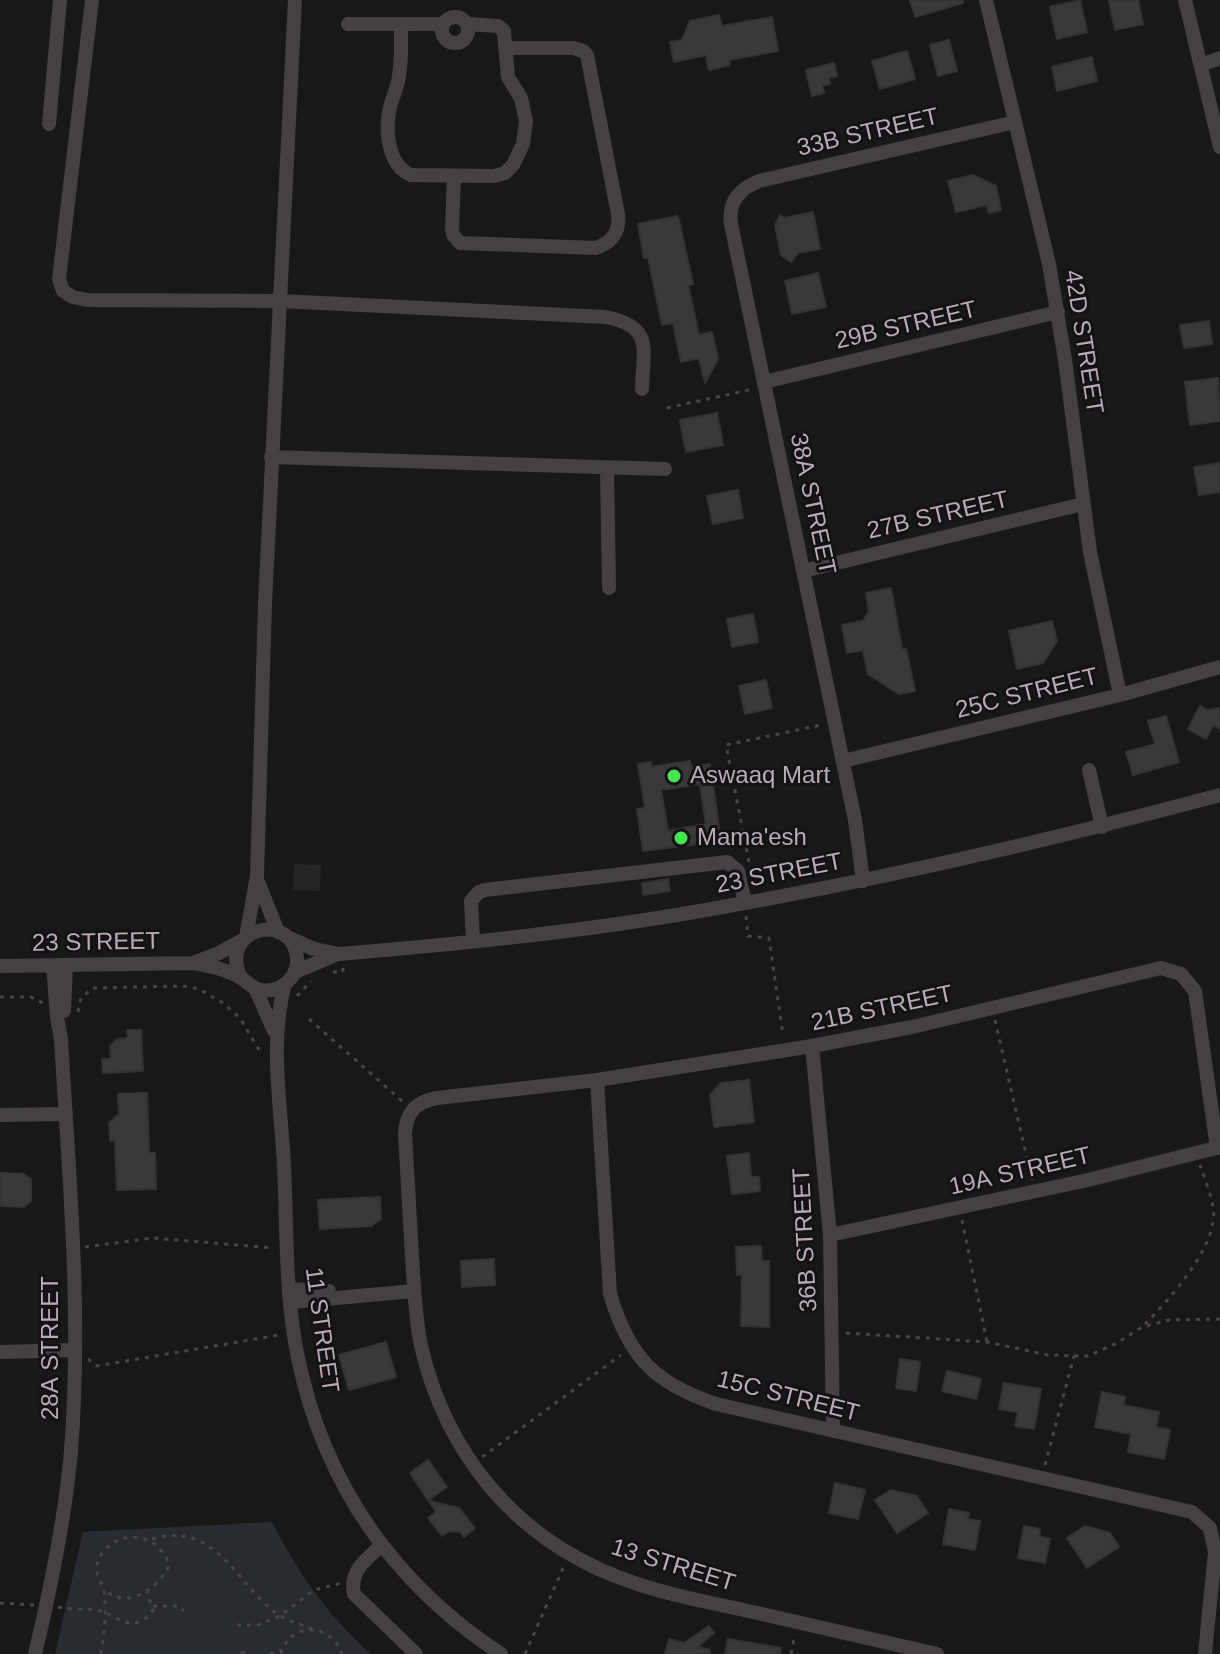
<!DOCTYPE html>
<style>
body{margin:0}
canvas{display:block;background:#191819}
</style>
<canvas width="1220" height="1654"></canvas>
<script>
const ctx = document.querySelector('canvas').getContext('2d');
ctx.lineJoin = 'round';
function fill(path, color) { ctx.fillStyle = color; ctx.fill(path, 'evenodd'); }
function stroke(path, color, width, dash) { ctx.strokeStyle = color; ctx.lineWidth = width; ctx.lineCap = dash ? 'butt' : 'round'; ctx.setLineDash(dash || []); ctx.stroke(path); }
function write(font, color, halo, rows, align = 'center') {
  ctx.font = font + ' Helvetica,sans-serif'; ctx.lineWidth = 6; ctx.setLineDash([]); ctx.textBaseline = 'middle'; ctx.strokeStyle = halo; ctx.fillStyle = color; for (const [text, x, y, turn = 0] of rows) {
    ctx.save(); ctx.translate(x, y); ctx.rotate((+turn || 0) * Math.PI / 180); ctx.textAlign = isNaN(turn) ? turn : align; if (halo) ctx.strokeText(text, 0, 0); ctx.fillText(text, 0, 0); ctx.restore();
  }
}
const built = new Path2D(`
 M294 864 321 865 320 891 293 890Z`);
const green = new Path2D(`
 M272 1522C297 1572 329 1617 371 1654H55L83 1532Z`);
const building = new Path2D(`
 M910 0H963V3L915 17Z
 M1080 0 1087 32 1057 39 1050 7Z
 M1109 0H1138L1143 24 1115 30Z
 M719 15 722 26 772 17 778 51 729 60 730 65 709 70 706 55 674 62 670 42 682 40 690 21Z
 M949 40 957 71 938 76 930 45Z
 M907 51 915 79 880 89 872 61Z
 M1092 57 1097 81 1057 91 1052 67Z
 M834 63 837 76 829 78 830 84 822 86 824 93 812 96 806 70Z
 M973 175 996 186 1001 210 989 213 987 205 956 212 948 181Z
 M813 212 820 249 798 253 791 262 781 255 775 225 780 215 785 218Z
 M678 216 693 284 688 285 699 335 712 332 718 359 705 383 699 358 681 362 673 323 662 325 648 257 644 258 638 224Z
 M818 273 826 307 792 314 785 281Z
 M1209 321 1212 344 1184 348 1180 325Z
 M1218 378 1220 421 1190 425 1185 382Z
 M717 413 723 445 686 452 680 420Z
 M1220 463V492L1199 495 1194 467Z
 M738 490 743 518 713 524 707 496Z
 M891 588 902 650 906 649 915 691 899 694 868 674 863 650 847 653 842 625 863 621 869 611 866 593Z
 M753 614 758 642 732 647 727 619Z
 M1052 621 1057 641 1043 663 1017 669 1009 631Z
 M766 680 772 708 745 714 739 686Z
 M1200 706 1208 710 1220 708V729L1213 725 1206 739 1188 729Z
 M1166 716 1179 762 1133 775 1126 752 1155 744 1148 721Z
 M690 761 691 767 710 764 721 841 643 851 637 809 645 808 638 764 651 762V767ZM700 784 706 824 668 831 661 790Z
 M668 879 670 891 643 895 642 883Z
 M127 1030H141L143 1071 103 1073 102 1059H111L110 1046 117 1039 128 1038Z
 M749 1080 754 1122 714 1127 710 1095 721 1083Z
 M147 1093 149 1153H155L156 1189 117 1190 115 1140 110 1141 109 1123 119 1114 118 1094Z
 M749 1153 751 1177H759L760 1191 732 1194 727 1156Z
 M0 1173 23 1174 31 1179V1201L24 1207 0 1206Z
 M380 1197 381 1219 371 1226 320 1229 318 1200Z
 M761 1246 762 1261H769V1327L741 1326 742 1274 737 1275 736 1247Z
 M494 1259 495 1285 462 1287 461 1261Z
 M386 1342 396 1377 349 1390 339 1355Z
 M900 1359 920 1362 916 1391 896 1388Z
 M947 1371 981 1379 976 1399 942 1391Z
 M1004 1383 1041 1389 1034 1429 1015 1426 1018 1412 999 1409Z
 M1102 1392 1125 1397 1123 1405 1159 1412 1156 1427 1170 1430 1164 1459 1128 1452 1131 1434 1095 1427Z
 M428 1460 447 1487 428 1500 410 1473Z
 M835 1483 865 1490 858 1519 829 1513Z
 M891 1490 917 1496 928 1513 897 1533 875 1500Z
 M429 1501 459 1508 475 1528 464 1537 460 1532 449 1531 442 1536 428 1518 436 1512Z
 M949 1509 969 1513 968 1519 980 1521 975 1550 943 1544Z
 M1024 1526 1040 1529 1039 1536 1050 1539 1045 1563 1018 1558Z
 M1085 1526 1110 1533 1119 1547 1087 1568 1067 1538Z
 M709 1626 714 1633 697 1647 710 1650V1654H665L669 1639 684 1643Z
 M728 1639 781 1648 780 1654H725Z`);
const path = new Path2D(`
 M667 408 753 389
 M749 862 726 745 821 725
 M746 916 748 936 769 938 783 1035
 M333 972H343V965
 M297 996 311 981
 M0 997H31L43 1003
 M78 1012 81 998 93 988 183 986 199 989 223 1003 240 1018 262 1055
 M309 1019 402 1101
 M995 1020 1032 1180
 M962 1220 987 1342
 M85 1247 153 1238 273 1248
 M1145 1324C1169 1300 1220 1244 1213 1207 1211 1193 1204 1178 1200 1165
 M846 1333 987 1342 1048 1355 1088 1356 1117 1343 1142 1327 1169 1320 1220 1319
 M88 1359 97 1366 279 1335
 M482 1457 621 1355
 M1045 1465 1074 1356
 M152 1539C216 1520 236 1584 277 1614 287 1621 301 1624 312 1629
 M0 1603 34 1605
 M153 1606H177L184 1611
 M58 1607C71 1610 84 1608 96 1610 119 1614 132 1638 153 1610L147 1592
 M237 1625H258L280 1616 314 1590 342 1583
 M241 1652 248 1654
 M101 1654C104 1633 107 1611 104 1591 102 1580 93 1574 98 1561 111 1529 159 1528 169 1566 157 1589 127 1611 104 1589
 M270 1654 281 1650
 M281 1654C290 1621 331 1623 342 1654
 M525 1654 564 1566
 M791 1654 795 1634`);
const minor = new Path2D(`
 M92 0 59 279 63 291 73 297 87 300 280 301 606 317C654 327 643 348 642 389
 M986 0 1049 264 1065 360 1090 552 1120 695
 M1185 0 1220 147
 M442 30a13 13 0 1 1 26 0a13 13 0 1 1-26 0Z
 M348 24H442
 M401 24C401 41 402 59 399 76 398 86 393 96 390 107 385 129 387 165 411 175L494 176 505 173 513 165 523 144 526 121 521 98 508 77 504 31 498 26 467 24
 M1201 65 1220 58
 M49 124 60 0
 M454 176 452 230 453 235 460 243 596 248C613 242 620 231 618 214L587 55 583 51 573 48H506
 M764 382 1058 312
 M271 457 665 469
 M607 468 609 588
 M803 571 1083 504
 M843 761 1120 695 1220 667
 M1089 770 1102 827
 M863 881 855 820 731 224C728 202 739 189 759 181L1015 122
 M259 884 278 932
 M246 937 257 876 265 603 295 0
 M287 937 314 949 339 954C459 944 580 932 700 911 875 881 1048 841 1220 795
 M473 941 471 901 479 892 485 890 727 862 738 871 745 903
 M193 963C208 966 227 969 241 978 248 982 252 989 261 990 281 993 299 977 297 957 291 910 217 928 241 978
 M0 966 193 963 219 953 243 940
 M295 972 335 955
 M285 984C269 1042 281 1106 284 1165 287 1228 285 1296 298 1358 324 1484 394 1584 501 1654
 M255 988 274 1031
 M64 1011 66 966
 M812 1046 830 1235 833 1431
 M597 1080 610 1294C629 1357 654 1383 716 1404L1192 1512 1210 1528 1215 1552 1205 1654
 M0 1115 66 1114
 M830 1235 1088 1180 1220 1147
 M290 1289 329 1291
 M292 1302 414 1291
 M0 1352 75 1350
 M381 1546C366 1559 349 1572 354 1594L416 1654
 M35 1654C51 1587 65 1520 71 1451 82 1314 69 1176 61 1039L57 1017 53 966
 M937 1654C875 1640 814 1626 753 1612 708 1602 661 1594 618 1577 514 1537 446 1453 421 1346 415 1317 414 1285 412 1256 410 1215 407 1175 405 1134 406 1112 416 1102 437 1098L597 1080 812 1046 912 1027 1161 968 1181 974 1195 991 1217 1148`);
const markers = [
 [674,776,8,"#45e451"],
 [681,838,8,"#45e451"]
];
const streetNames = [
 ["33B STREET",868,133,-13],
 ["29B STREET",906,326,-13],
 ["42D STREET",1083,342,81],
 ["38A STREET",812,504,78],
 ["27B STREET",938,516,-13],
 ["25C STREET",1027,694,-14],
 ["23 STREET",779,874,-11],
 ["23 STREET",96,943,-1],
 ["21B STREET",882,1009,-12],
 ["19A STREET",1020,1172,-13],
 ["36B STREET",806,1240,-93],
 ["11 STREET",321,1330,82],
 ["28A STREET",51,1348,-90],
 ["15C STREET",788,1397,14],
 ["13 STREET",673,1566,17]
];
const poiNames = [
 ["Aswaaq Mart",690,776],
 ["Mama'esh",697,838]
];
fill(built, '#262425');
fill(green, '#282c31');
fill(building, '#3b383a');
stroke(building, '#353234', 2);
stroke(path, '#4a4349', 3, [4, 6]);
stroke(minor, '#454044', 14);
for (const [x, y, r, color] of markers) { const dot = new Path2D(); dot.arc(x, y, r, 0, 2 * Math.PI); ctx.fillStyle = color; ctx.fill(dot); stroke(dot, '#141314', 3); }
write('24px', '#b8abb7', '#141314', streetNames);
write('24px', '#b8abb7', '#141314', poiNames, 'left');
</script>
